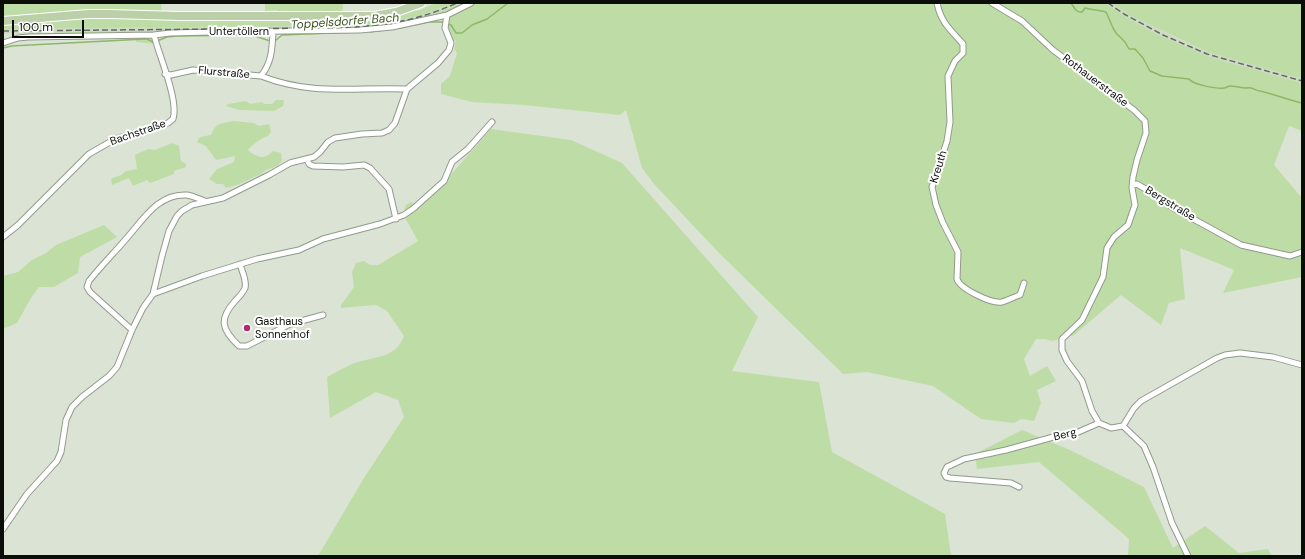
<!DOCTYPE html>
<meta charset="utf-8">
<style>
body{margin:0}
#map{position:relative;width:1305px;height:559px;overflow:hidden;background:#dae3d4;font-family:"DM Sans",sans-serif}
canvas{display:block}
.frame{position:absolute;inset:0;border:4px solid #0a0d08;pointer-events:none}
.scale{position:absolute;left:12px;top:20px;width:72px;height:18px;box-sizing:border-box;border:2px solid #0a0d08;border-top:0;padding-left:5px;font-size:12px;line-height:14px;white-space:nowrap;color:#0a0d08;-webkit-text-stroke:3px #fff;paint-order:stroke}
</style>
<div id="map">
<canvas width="1305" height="559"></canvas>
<div class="frame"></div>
<div class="scale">100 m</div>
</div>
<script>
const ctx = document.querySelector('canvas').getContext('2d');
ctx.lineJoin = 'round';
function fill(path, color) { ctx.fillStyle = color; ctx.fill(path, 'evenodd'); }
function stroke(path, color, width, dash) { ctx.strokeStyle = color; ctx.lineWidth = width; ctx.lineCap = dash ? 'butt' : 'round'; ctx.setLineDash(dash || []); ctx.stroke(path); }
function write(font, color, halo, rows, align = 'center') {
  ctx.font = font + ' "DM Sans",sans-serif'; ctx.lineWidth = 4; ctx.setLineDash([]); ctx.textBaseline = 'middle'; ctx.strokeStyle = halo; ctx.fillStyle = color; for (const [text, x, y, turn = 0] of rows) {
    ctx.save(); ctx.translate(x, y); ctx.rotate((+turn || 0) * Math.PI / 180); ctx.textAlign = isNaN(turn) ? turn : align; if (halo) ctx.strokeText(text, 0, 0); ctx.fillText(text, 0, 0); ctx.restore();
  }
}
const built = new Path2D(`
 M454 3H461L427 17 420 21 392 27 170 33 153 31 3 34V29L370 25 391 22 422 15Z
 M1105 3H1112L1131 16 1178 39 1208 52 1302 79V83L1209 57 1152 32 1133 21Z`);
const green = new Path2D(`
 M3 3H161L162 15 110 14 3 21Z
 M265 3H343L342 16H279L277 10 265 11Z
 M441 3H454L422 15 391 22 370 25 3 29V24L88 17H141C147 19 152 22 157 18L408 12 420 10 434 4Z
 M461 3H1105L1133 21 1152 32 1209 57 1302 83V131L1289 126 1274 165 1302 198V277L1223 293 1234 270 1180 248 1185 299 1169 303 1161 325 1121 295 1074 335 1052 341 1045 339H1036L1024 359 1030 376 1047 366 1056 381 1037 390 1041 403 1034 421 1021 419 1014 423 981 419 933 386 867 372 843 374 719 253 654 184 642 168 626 110 620 115 524 105 472 102 441 94V84L450 76 457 53 454 49 456 40 451 43 446 32 447 16 420 21 427 17Z
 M1112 3H1302V79L1208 52 1150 25 1131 16Z
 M153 31 170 33 154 35 156 44 136 42V36L28 37V33Z
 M276 100H284L283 106 274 111 239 110 226 106 228 104 246 101 250 104 262 102 264 104H272Z
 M233 121 254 123 259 126 269 124 271 132 268 136C261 138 253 144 248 150 257 158 265 160 273 151L281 153 282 161 277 166 266 170 261 174 237 185 226 188 223 184H217L209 179 217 169 234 162 235 156 216 160 206 146 197 142 200 137 211 135C216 122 221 124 233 121Z
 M491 129 571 140 622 163 758 317 732 371 819 382 832 452 945 514 951 556H318L364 478 404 417 398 400 376 392 330 418 327 377C335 373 343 368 352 364 372 356 395 360 404 336L387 311 376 305 341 308V305L354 287 352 272 356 263 364 261 370 265H378L418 241 403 214 406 205 411 202 416 205 441 186Z
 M172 143 179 146 181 161 186 164V167L174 171V174L150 183 147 180 133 186 129 178 112 185 111 179 121 175 126 171 137 169 135 155 148 149 155 150Z
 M104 225 117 237 80 257 78 273 54 287H39L31 298 17 323 3 329V276L18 272 32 260 46 253 56 245Z
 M1022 430 1070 450 1144 487 1173 548 1205 526 1239 553 1268 549 1272 556H1128L1129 539 1039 462 977 469 975 454Z`);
const stream = new Path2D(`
 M1071 3C1074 7 1076 13 1082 12L1085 8C1092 10 1099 10 1106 12L1113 28 1116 33 1125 42 1129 49H1135L1143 58 1150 71 1162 76 1189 79C1193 85 1218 89 1224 88 1226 88 1228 86 1230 86 1235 86 1241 88 1245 88 1251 88 1246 87 1251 88 1255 89 1257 91 1260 91 1274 94 1288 100 1302 103
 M448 24 451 25 456 33H462L472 25 487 19 508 3
 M400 28 429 22H443
 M370 32 392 29
 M144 38 149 40 153 42
 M157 41 167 37 177 36 252 35 270 41
 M275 41 282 35 357 32
 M3 48 12 46 30 45 145 39`);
const minor = new Path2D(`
 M937 3C941 23 951 30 963 44V53L955 61 948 76 950 122 947 141 932 187 936 205 943 223 958 252 957 279C960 289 992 304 1002 302 1008 300 1014 297 1020 295L1024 283
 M992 3 1022 21 1053 50 1134 110 1145 121 1146 133 1137 160 1133 177 1132 188 1135 205 1128 225 1114 237 1107 248 1103 277 1082 320 1062 339V350L1067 361 1082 381 1092 411 1099 423
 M3 43 18 38 28 37 154 35 170 33 212 32 360 30 392 27 447 15 471 3
 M165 74 171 75 193 70 261 76C272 62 272 49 273 32
 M261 76C312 96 354 87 407 89
 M307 159 309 164 313 166 343 167 364 165 370 168 389 189 396 219
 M1133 185 1137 184 1147 190 1175 209 1241 245 1290 256 1302 252
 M3 237 18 225 89 154 115 139 168 123 173 119C179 100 159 56 154 35
 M240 264C242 272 247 280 245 288 243 293 239 297 235 301 219 319 221 329 239 346H247L290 324 323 315
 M153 294 202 276 257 259 299 250 323 239 380 224 404 215 414 208 444 181 452 162 468 149 492 122
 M132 330 90 292 87 287 89 281C101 266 114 253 126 239 143 220 158 193 187 195 193 196 199 199 205 201
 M1123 426 1134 408 1141 401 1217 358 1225 355 1240 353 1273 357 1302 365
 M1123 426 1144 446 1153 467 1172 523 1188 556
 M1019 487 1011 483 950 478 946 477 944 473 947 467 964 459 1006 450 1057 436 1076 433 1099 423 1111 428 1123 426
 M3 529 27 494 57 461 61 452 66 420 72 407 82 397 109 376 117 367 132 330 143 308 153 294 162 256 169 231 177 216 182 211 192 205 223 198 269 175 290 163 314 157 320 152 328 142 335 138 362 134 382 133 389 130 395 123 407 89 438 63 449 50 451 43 445 28 447 15`);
const primary = new Path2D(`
 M3 21 88 14H110L180 16H374L396 12 421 3`);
const rail = new Path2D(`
 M1108 3 1124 14 1163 35 1207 54 1302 81
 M3 31 324 28C374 27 410 24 457 3`);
const markers = [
 [247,328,4,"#af2c75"]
];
const streetNames = [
 ["Untertöllern",239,32],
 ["Flurstraße",224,73,5],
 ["Rothauerstraße",1095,81,37],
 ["Bachstraße",138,133,-19],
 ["Kreuth",939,167,-73],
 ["Bergstraße",1170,204,31],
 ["Berg",1065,435,-14]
];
const poiNames = [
 ["Gasthaus",255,322],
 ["Sonnenhof",255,335]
];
const waterNames = [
 ["Toppelsdorfer Bach",345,22,-4]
];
fill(built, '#cddac4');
fill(green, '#bedda6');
stroke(stream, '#8db868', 1.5);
stroke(minor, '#929a8c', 7);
stroke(primary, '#fff', 10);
stroke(minor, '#fff', 5);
stroke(primary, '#bbd0a9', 8);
stroke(rail, '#646a61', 1.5, [6, 3]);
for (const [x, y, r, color] of markers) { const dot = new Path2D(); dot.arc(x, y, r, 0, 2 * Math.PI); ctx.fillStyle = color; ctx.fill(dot); stroke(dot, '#fff', 1.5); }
write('11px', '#0a0d08', '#fff', streetNames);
write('11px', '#0a0d08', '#fff', poiNames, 'left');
write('italic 12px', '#39551d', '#fff', waterNames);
</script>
